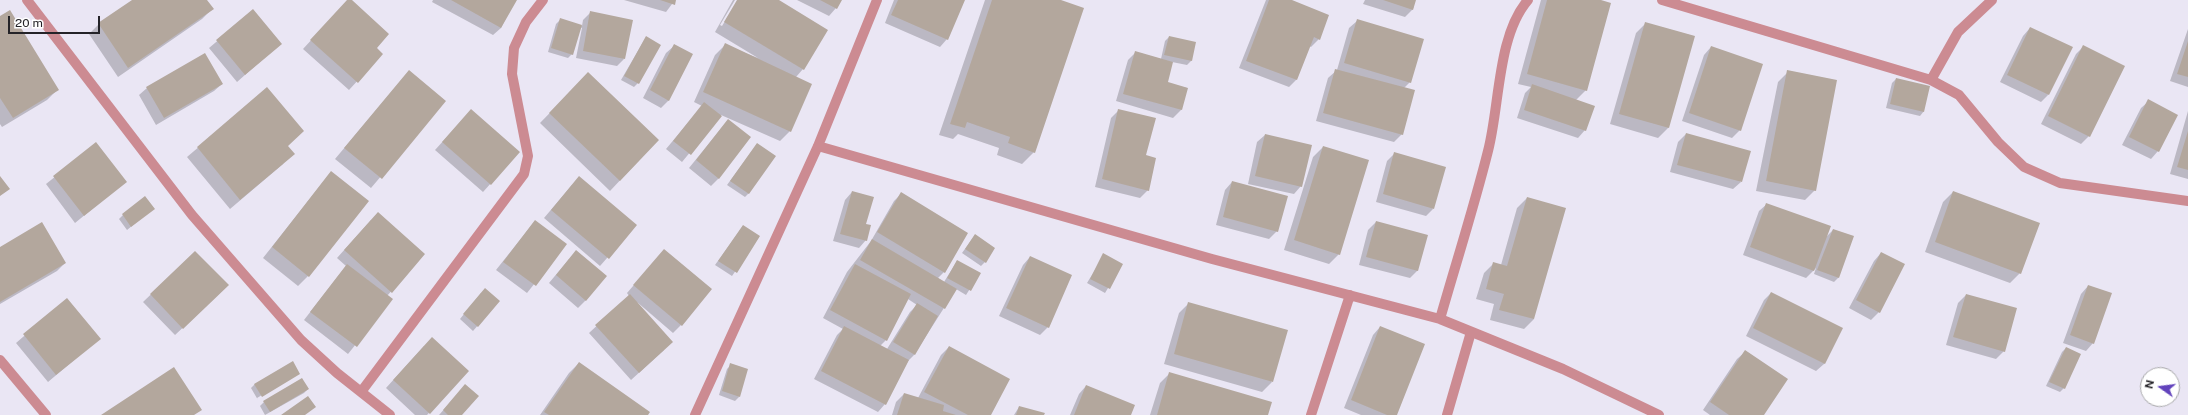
<!DOCTYPE html>
<style>
body{margin:0}
#map{position:relative;width:2188px;height:415px;overflow:hidden;background:#eae6f4;font-family:"Public Sans",sans-serif}
canvas{display:block}
.north{position:absolute;left:2140px;top:367px;width:40px;height:40px;box-sizing:border-box;background:#fff;border:1px solid #a7a7a9;border-radius:50%;rotate:284deg;font-size:11px;font-weight:700;line-height:16px;text-align:center;color:#242328}
.north::after{content:'';display:block;margin:auto;width:14px;height:18px;background:#6243bc;clip-path:polygon(50% 0,100% 100%,50% 72%,0 100%)}
.scale{position:absolute;left:8px;top:16px;width:92px;height:18px;box-sizing:border-box;border:2px solid #242328;border-top:0;padding-left:5px;font-size:12px;line-height:14px;white-space:nowrap;color:#242328;-webkit-text-stroke:3px #fff;paint-order:stroke}
</style>
<div id="map">
<canvas width="2188" height="415"></canvas>
<div class="north">N</div>
<div class="scale">20 m</div>
</div>
<script>
const ctx = document.querySelector('canvas').getContext('2d');
ctx.lineJoin = 'round';
function fill(path, color) { ctx.fillStyle = color; ctx.fill(path, 'evenodd'); }
function stroke(path, color, width, dash) { ctx.strokeStyle = color; ctx.lineWidth = width; ctx.lineCap = dash ? 'butt' : 'round'; ctx.setLineDash(dash || []); ctx.stroke(path); }
const shadow = new Path2D(`
 M134 0H206L212 9 202 19 118 77 89 34 99 24Z
 M348 0H350L375 48 382 54 349 90 303 49Z
 M433 0H515L501 28 493 35 432 2Z
 M624 0H675L666 12Z
 M733 0H735L720 25 722 26 738 0H777L803 69 796 77 790 131 780 141 721 115 682 162 666 149 702 106 694 102 715 55 725 45 758 58 715 32Z
 M797 0H840L836 8 829 16Z
 M894 0H964L947 39 940 47 885 23Z
 M985 0H1058L1034 152 1022 164 997 155 999 148 958 134 953 139 939 135Z
 M1266 0H1289L1319 39 1311 47 1309 46 1296 80 1289 87 1239 68Z
 M1365 0H1415L1413 9 1405 17 1363 4Z
 M1541 0H1597L1586 90 1576 100 1585 130 1578 138 1517 118 1525 93 1531 87 1518 84Z
 M253 11 280 44 237 82 209 48Z
 M591 12 624 59 617 66 576 58 582 28 580 27 572 54 568 58 548 52 556 24 560 20 582 26 583 20Z
 M0 17 57 90 47 100 2 127 0 124Z
 M1357 21 1410 82 1404 88 1402 134 1394 142 1316 121 1328 78 1337 70 1349 28Z
 M1646 23 1693 36 1668 128 1658 138 1610 124 1636 33Z
 M2030 28 2048 95 2041 102 2000 82 2023 36Z
 M2188 29V87L2170 81Z
 M646 37 638 83 634 87 621 80Z
 M1169 37 1195 43 1191 61 1187 65 1172 62 1166 83 1187 88 1181 110 1173 118 1116 101 1128 60 1136 52 1161 59 1165 41Z
 M674 46 669 100 661 108 643 98 666 53Z
 M2084 46 2089 136 2081 144 2041 124 2076 54Z
 M1711 47 1740 130 1732 138 1682 121 1704 55Z
 M409 71 445 101 371 188 335 159Z
 M1788 72 1815 190 1805 200 1756 191 1778 82Z
 M1896 79 1924 111 1920 116 1886 108 1892 83Z
 M579 83 658 140 610 191 540 123Z
 M222 84 214 91 156 125 139 95 147 88Z
 M267 89 287 146 283 164 230 209 187 157Z
 M2149 101 2158 151 2151 159 2122 145 2141 108Z
 M1119 110 1145 156 1148 190 1140 198 1095 187 1111 118Z
 M2188 111V179L2170 174Z
 M464 118 519 152 483 192 435 150Z
 M728 120 719 178 711 186 689 168Z
 M1686 134 1741 182 1733 189 1670 172 1678 142Z
 M1265 135 1301 186 1294 194 1248 184 1257 142Z
 M96 144 125 182 75 223 46 184Z
 M757 144 749 193 745 197 727 185Z
 M1323 147 1339 254 1329 264 1284 250 1313 157Z
 M1395 153 1433 209 1426 216 1376 202 1387 161Z
 M331 172 308 276 298 286 263 258Z
 M1232 182 1277 231 1269 239 1216 225 1225 190Z
 M572 185 636 225 600 266 544 218Z
 M852 192 865 225 866 240 859 248 833 241 845 200Z
 M1953 192 2020 273 2010 283 1925 252 1943 202Z
 M901 194 944 272 938 278 944 282 957 261 980 273 966 295 956 289 914 355 908 361 885 404 878 412 814 379 837 335 843 329 823 318 847 272 871 241 894 201ZM908 299 917 305 910 312 887 349 880 346 886 340Z
 M1527 198 1534 319 1524 329 1490 320 1494 304 1476 299 1484 273 1494 263 1501 265 1517 208Z
 M1767 204 1826 237 1833 230 1853 237 1838 278 1834 282 1814 274 1816 268 1806 278 1743 255 1759 211Z
 M153 209 127 230 119 219 123 215Z
 M371 220 424 254 387 296 392 299 348 354 304 320 346 266 337 258Z
 M535 221 566 244 527 293 496 270Z
 M1376 222 1418 270 1410 278 1359 265 1368 230Z
 M743 226 759 237 732 276 715 265Z
 M975 235 985 262 981 266 962 253Z
 M0 248 65 263 57 271 0 304Z
 M664 250 681 325 673 333 637 302 664 350 631 380 589 333 629 296 627 293Z
 M195 252 220 293 175 335 143 302Z
 M1881 253 1879 312 1871 320 1849 308 1874 261Z
 M1104 255 1122 265 1105 293 1087 283Z
 M1030 257 1048 327 1040 335 999 316 1023 265Z
 M569 259 586 300 578 308 549 283Z
 M2088 286 2093 343 2086 351 2063 343 2081 294Z
 M481 293 499 301 473 331 460 319Z
 M1771 293 1841 328 1824 364 1816 371 1746 336 1764 300Z
 M1966 295 2004 351 1996 359 1946 345 1958 303Z
 M67 299 99 339 48 382 16 343Z
 M1189 303 1272 382 1262 392 1164 364 1179 313Z
 M1380 327 1396 415H1361L1344 408 1373 335Z
 M424 346 467 371 427 415H415L386 388Z
 M949 347 989 415H892L896 402 904 394 918 398 941 355Z
 M2066 348 2064 388 2060 392 2046 386 2062 352Z
 M1745 352 1762 415H1710L1703 410 1737 359Z
 M579 363 647 415H540L569 373Z
 M731 365 739 397 735 401 719 395 727 369Z
 M299 373 257 398 258 400 251 388 255 384Z
 M1170 373 1267 415H1150L1160 383Z
 M302 379 308 389 304 393 265 415 260 406 264 402Z
 M1086 386 1130 415H1070L1079 394Z
 M461 390V415H439Z
 M1019 407 1043 415H1014Z`);
const building = new Path2D(`
 M132 0H207L214 9 128 68 98 23Z
 M347 0H352L389 34 377 48 383 54 358 83 310 40Z
 M451 0H517L501 28Z
 M660 0H676L675 5Z
 M737 0H779L828 30 804 70 724 22Z
 M820 0H842L837 9Z
 M898 0H965L948 40 891 15Z
 M992 0H1061L1084 8 1035 153 1008 143 1010 137 967 122 965 128 950 124Z
 M1269 0H1292L1329 15 1320 40 1314 37 1297 80 1246 61Z
 M1383 0H1416L1413 10Z
 M1547 0H1601L1611 3 1587 91 1527 74Z
 M253 9 282 44 245 75 216 40Z
 M10 10 59 90 13 118 0 98V16Z
 M590 11 633 20 625 59 583 51Z
 M560 18 582 25 573 55 551 48Z
 M1357 19 1424 39 1411 83 1344 63Z
 M1645 22 1695 36 1669 128 1619 114Z
 M2030 27 2073 47 2049 95 2007 75Z
 M646 36 661 45 639 84 624 76Z
 M1169 36 1196 42 1192 61 1164 55Z
 M2188 41V77L2177 74Z
 M725 43 812 84 791 132 703 92Z
 M674 44 693 54 669 101 650 90Z
 M2083 45 2125 66 2090 137 2048 116Z
 M1711 46 1763 64 1741 131 1689 113Z
 M1135 51 1173 62 1168 82 1188 88 1182 110 1123 94Z
 M205 53 223 84 164 118 146 87Z
 M1335 69 1415 90 1403 135 1323 113Z
 M409 70 446 101 382 179 344 148Z
 M1787 70 1837 80 1816 191 1766 181Z
 M588 72 659 140 620 181 549 113Z
 M1896 78 1930 86 1924 112 1890 104Z
 M1532 84 1595 106 1586 131 1524 110Z
 M267 87 304 131 288 146 295 154 240 200 197 147Z
 M2148 99 2178 115 2159 152 2129 137Z
 M704 102 722 116 691 155 673 141Z
 M471 109 520 152 491 185 442 142Z
 M1118 109 1156 118 1146 155 1156 158 1149 191 1102 179Z
 M728 119 751 137 719 179 696 160Z
 M2188 131V170L2177 167Z
 M1686 133 1751 151 1742 182 1677 165Z
 M1265 134 1312 145 1302 187 1255 176Z
 M96 142 127 182 84 216 53 176Z
 M757 143 776 156 749 194 730 181Z
 M1323 146 1369 160 1340 255 1294 240Z
 M1394 152 1446 167 1434 209 1383 194Z
 M331 171 369 201 309 277 272 247Z
 M0 176 10 189 0 196Z
 M579 176 637 225 609 259 551 210Z
 M1232 181 1288 196 1278 232 1223 217Z
 M852 191 874 197 866 224 871 225 867 241 840 234Z
 M1953 191 2040 223 2021 274 1935 242Z
 M901 192 968 233 945 273 877 232Z
 M145 196 155 209 131 227 122 214Z
 M1527 197 1566 208 1534 319 1499 310 1504 294 1486 289 1493 262 1507 266Z
 M1766 203 1831 226 1814 271 1750 247Z
 M378 212 425 254 392 293 344 250Z
 M535 220 567 244 536 286 503 262Z
 M1376 221 1428 235 1418 271 1366 257Z
 M42 222 66 263 0 302V247Z
 M743 225 760 236 737 273 718 261Z
 M1833 229 1854 236 1839 278 1817 270Z
 M975 234 995 248 986 263 965 249Z
 M872 239 957 289 945 309 860 260Z
 M664 249 712 289 682 326 633 285Z
 M576 250 607 276 586 301 556 275Z
 M195 251 229 285 183 329 150 294Z
 M1881 252 1905 264 1880 313 1856 300Z
 M1103 253 1123 264 1110 289 1090 279Z
 M1030 256 1072 275 1049 328 1006 308Z
 M957 260 981 273 971 291 947 278Z
 M347 264 393 299 357 347 310 312Z
 M855 264 911 294 887 341 830 310Z
 M2088 285 2112 293 2094 344 2070 335Z
 M485 288 500 301 478 327 463 314Z
 M1771 292 1843 328 1825 364 1753 328Z
 M630 294 673 342 639 373 595 325Z
 M1966 294 2017 308 2005 352 1953 337Z
 M67 298 101 339 56 375 23 334Z
 M1188 302 1288 330 1273 382 1174 354Z
 M917 303 938 316 915 355 893 342Z
 M844 326 909 360 886 405 821 371Z
 M1380 326 1425 344 1397 415H1387L1351 400Z
 M432 337 469 371 430 414 393 380Z
 M949 346 1010 379 991 415H968L924 392Z
 M2066 347 2081 354 2065 389 2049 382Z
 M1745 350 1788 379 1764 415H1729L1710 402Z
 M293 361 300 374 262 397 254 384Z
 M579 362 650 412 648 415H549L544 412Z
 M730 363 748 369 740 397 722 391Z
 M174 367 202 410 194 415H101Z
 M1169 372 1272 402 1268 415H1157Z
 M302 378 309 389 270 412 263 401Z
 M465 384 479 396 462 415H448L443 410Z
 M1086 385 1135 405 1131 415H1074Z
 M904 393 944 405 943 411 956 415H897Z
 M308 396 316 407 305 415H281Z
 M1019 406 1045 413 1044 415H1016Z`);
const minor = new Path2D(`
 M27 0 192 215 301 340 337 373 390 415
 M1662 0 1931 80 1959 95 1998 142 2024 167 2060 183 2188 201
 M1931 80 1958 32 1992 0
 M818 146 1212 259 1440 319 1563 369 1659 415
 M1440 319C1456 263 1474 207 1488 151 1500 105 1497 36 1528 0
 M0 360 46 415
 M361 392 524 174 528 156 512 74 514 48 526 22 543 0
 M695 415 818 146 877 0
 M1311 415 1350 295
 M1447 415 1471 332`);
fill(shadow, '#0003');
fill(building, '#b3a79d');
stroke(minor, '#cc8b92', 10);
</script>
